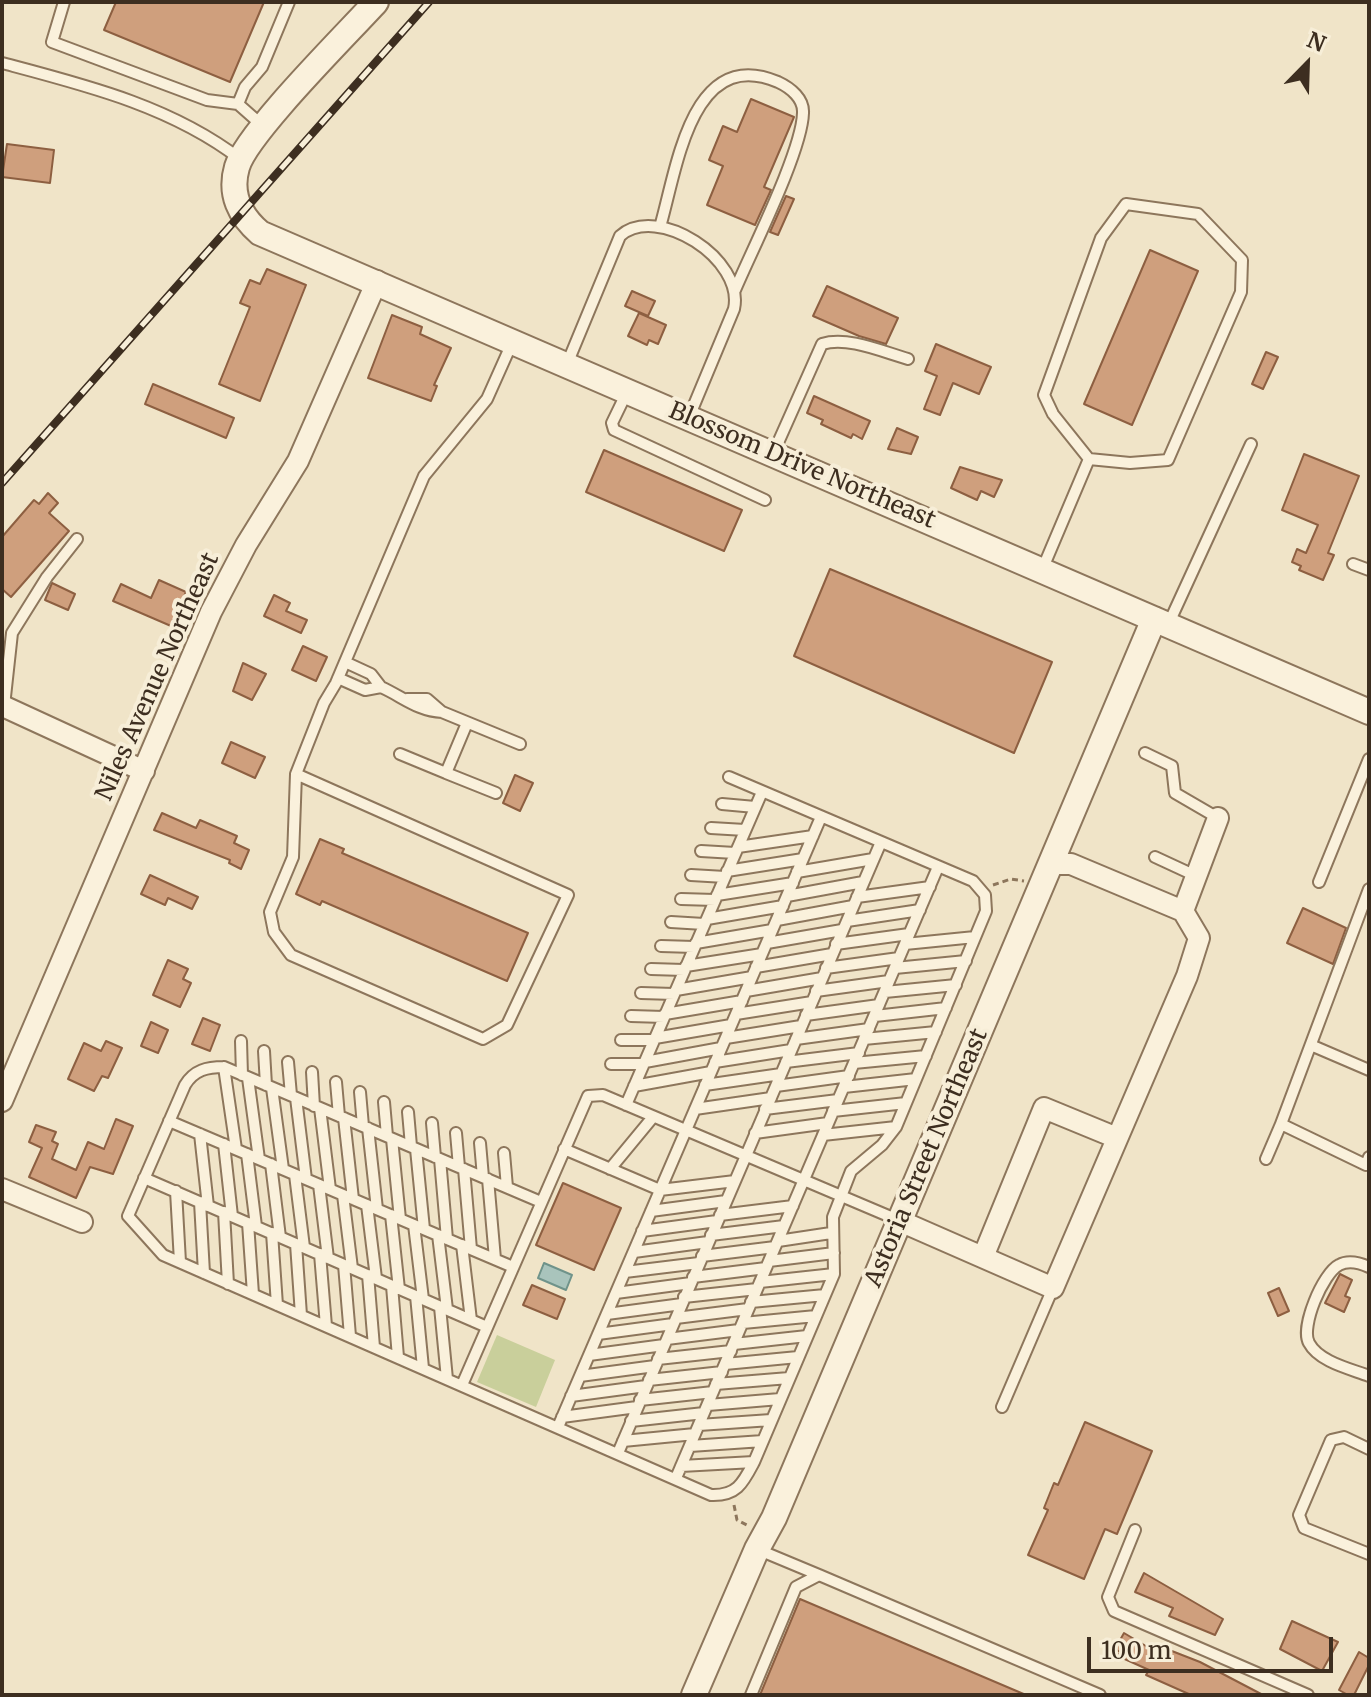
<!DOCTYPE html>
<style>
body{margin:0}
#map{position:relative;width:1371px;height:1697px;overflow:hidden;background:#f0e4c8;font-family:Merriweather,serif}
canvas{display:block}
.frame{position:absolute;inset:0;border:4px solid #3d2e20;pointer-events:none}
.north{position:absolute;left:1267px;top:24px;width:80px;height:80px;-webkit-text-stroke:6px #f7eed8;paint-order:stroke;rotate:23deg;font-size:22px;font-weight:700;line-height:32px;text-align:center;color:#3d2e20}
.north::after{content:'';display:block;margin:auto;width:28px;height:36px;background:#3d2e20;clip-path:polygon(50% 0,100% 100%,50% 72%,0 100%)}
.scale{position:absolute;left:1087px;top:1637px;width:246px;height:36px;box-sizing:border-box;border:4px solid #3d2e20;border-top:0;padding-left:10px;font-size:24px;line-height:28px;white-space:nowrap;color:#3d2e20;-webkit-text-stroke:6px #f7eed8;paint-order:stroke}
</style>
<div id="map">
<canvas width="1371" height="1697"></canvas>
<div class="frame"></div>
<div class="north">N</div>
<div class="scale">100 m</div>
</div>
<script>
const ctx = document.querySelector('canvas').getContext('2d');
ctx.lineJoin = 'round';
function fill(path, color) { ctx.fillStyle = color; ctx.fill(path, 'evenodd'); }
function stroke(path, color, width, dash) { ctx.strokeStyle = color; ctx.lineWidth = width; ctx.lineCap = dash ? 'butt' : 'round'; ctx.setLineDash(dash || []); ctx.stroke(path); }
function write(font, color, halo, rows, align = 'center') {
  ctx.font = font + ' Merriweather,serif'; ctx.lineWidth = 8; ctx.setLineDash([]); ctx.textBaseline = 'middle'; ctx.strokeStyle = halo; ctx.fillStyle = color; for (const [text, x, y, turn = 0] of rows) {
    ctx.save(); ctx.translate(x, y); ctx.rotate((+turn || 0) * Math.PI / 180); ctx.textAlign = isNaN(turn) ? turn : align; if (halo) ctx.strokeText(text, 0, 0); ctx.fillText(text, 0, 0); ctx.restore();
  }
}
const green = new Path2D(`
 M497 1335 555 1360 536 1407 477 1382Z`);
const water = new Path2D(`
 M544 1263 572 1275 566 1290 538 1278Z`);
const building = new Path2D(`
 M116 2H264L230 82 104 30Z
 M751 99 794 117 764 187 771 190 755 225 707 205 723 166 709 160 723 126 737 132Z
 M7 144 54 150 50 183 2 177Z
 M786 196 794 199 778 235 770 232Z
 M1150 250 1198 271 1132 425 1084 404Z
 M267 269 306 285 260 401 219 384 250 307 240 303 250 280 260 284Z
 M827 286 898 318 886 344 859 336 813 316Z
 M632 291 655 301 648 316 625 306Z
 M639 313 666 325 658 344 649 340 647 345 628 336Z
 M392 315 422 327 420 334 451 348 434 385 437 386 431 401 368 378Z
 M936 344 991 367 979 394 953 383 940 415 924 409 937 376 925 371Z
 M1266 352 1278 357 1263 389 1252 384Z
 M153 384 234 418 226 438 145 404Z
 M814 396 870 421 862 439 853 434 851 438 821 424 823 420 807 413Z
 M897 428 918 437 911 454 888 449Z
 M604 450 742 510 724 551 586 492Z
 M1304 454 1359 476 1328 553 1334 555 1323 580 1299 570 1301 566 1292 562 1297 549 1306 553 1318 525 1282 510Z
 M960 467 1002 480 994 497 981 491 977 500 951 488Z
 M48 493 58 503 49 513 69 531 11 597 2 589V537L34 500 39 504Z
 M830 569 1052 662 1014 753 794 656Z
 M159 580 186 592 171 626 113 601 121 584 151 598Z
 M52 583 75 594 68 610 45 600Z
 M274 595 290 603 286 611 307 620 301 633 264 616Z
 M303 646 327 657 316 681 292 670Z
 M243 663 266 674 252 700 233 691Z
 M231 742 265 757 255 778 222 763Z
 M515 775 533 783 520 811 503 803Z
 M162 813 196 828 200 820 237 836 234 843 249 850 241 869 229 863 230 860 154 830Z
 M320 839 344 849 342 853 528 933 507 981 322 901 320 905 296 894Z
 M150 875 198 897 192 909 168 898 165 905 141 894Z
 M1303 908 1346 928 1333 964 1287 943Z
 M168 960 188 969 183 979 191 983 180 1007 153 995Z
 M203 1018 220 1025 210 1051 192 1044Z
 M151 1022 168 1030 158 1053 141 1046Z
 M106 1041 122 1048 108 1078 102 1076 94 1091 68 1079 84 1043 101 1051Z
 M116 1119 133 1126 113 1174 90 1167 76 1198 29 1177 42 1148 29 1142 36 1125 56 1132 52 1141 58 1144 52 1159 76 1170 88 1142 104 1149Z
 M563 1183 621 1208 594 1270 536 1245Z
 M1340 1274 1352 1280 1345 1296 1350 1298 1344 1312 1325 1303Z
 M532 1285 565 1299 557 1319 523 1305Z
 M1279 1288 1289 1311 1278 1316 1268 1293Z
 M1085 1422 1152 1451 1117 1534 1105 1529 1084 1579 1028 1555 1048 1510 1044 1508 1054 1483 1058 1485Z
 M1144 1573 1223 1619 1215 1635 1169 1616 1173 1608 1135 1592Z
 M800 1599 1026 1695H760Z
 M1292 1621 1338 1642 1322 1671 1280 1649Z
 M1124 1633 1156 1652 1159 1646 1200 1662 1263 1695H1191L1146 1675 1149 1670 1118 1656 1120 1652 1115 1649Z
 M1359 1652 1369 1658V1665L1354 1695H1348L1339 1690Z`);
const path = new Path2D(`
 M993 885 1011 879 1024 881
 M734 1505 737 1520 749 1526`);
const service = new Path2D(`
 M64 2 52 42 207 100 238 104
 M2 63C85 85 171 106 240 159
 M264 127 238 104 245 87 262 67 289 2
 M660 227C677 169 691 45 778 82 791 88 804 99 803 113 802 151 752 250 735 290
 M567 364 620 236C657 203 745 259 734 309L689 417
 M627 392 612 423 614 430 765 500
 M773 454 822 344C848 336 883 352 908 359
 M1353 564 1369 570
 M1042 570 1089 459 1130 463 1168 460 1241 292 1242 260 1198 214 1126 204 1101 238 1044 395 1053 414 1089 459
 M1168 625 1251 444
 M338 678 365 690 381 687 371 674 345 662
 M381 687C403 697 418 711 442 712L427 699H407
 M4 706 12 633 47 577 77 539
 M442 712 520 744
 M467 723 446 773 496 793
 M1145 753 1172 766 1175 793 1218 818
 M400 754 446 773
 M296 774 568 895 507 1025 483 1039 291 955 274 932 270 912 293 857 296 774 324 703 336 683 424 476 487 399 512 343
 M722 804 755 807
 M711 828 745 830
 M738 847 813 836
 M701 851 735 853
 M1155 857 1196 876
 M727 871 803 859
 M797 872 873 859
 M691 875 725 877
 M1319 882 1369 759
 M1369 889 1281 1124 1366 1165 1369 1157
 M717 895 793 883
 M787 896 863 882
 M857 897 930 887
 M681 899 715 900
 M707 919 783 906
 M777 920 853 906
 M847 921 920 910
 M671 922 704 924
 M696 943 772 930
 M767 943 842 930
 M836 944 909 934
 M905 944 975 937
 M661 946 694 947
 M686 966 762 954
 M756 967 832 954
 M826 968 899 958
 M895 968 966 961
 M651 969 684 970
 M676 990 752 977
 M746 991 822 978
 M816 991 889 981
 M885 992 956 985
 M641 993 674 994
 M665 1014 742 1001
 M736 1014 812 1002
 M806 1015 879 1005
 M631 1016 664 1017
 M875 1016 946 1008
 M655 1038 731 1025
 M726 1038 801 1026
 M796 1039 869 1029
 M864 1039 936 1032
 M621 1040H654
 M241 1041 242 1075
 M1313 1046 1369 1070
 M264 1051 266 1085
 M288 1062 291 1095
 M645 1062 721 1048
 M715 1062 791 1050
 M786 1062 859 1053
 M854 1063 926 1056
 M611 1064H644
 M224 1067 236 1149
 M312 1072 314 1106
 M248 1078 259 1159
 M336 1082 339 1116
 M705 1085 781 1074
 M634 1086 711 1072
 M776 1086 849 1076
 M844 1087 916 1079
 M272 1088 283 1169
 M360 1092 363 1126
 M296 1098 306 1179
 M384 1102 387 1136
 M626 1105 762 792
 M320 1108 330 1189
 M695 1109 771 1098
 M765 1109 838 1100
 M833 1111 906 1103
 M408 1112 411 1146
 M344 1118 353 1199
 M169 1121 513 1267
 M432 1123 435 1157
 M368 1128 377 1209
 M456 1133 459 1167
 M755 1133 828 1123
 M200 1134 208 1206
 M823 1135 896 1127
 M392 1139 400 1219
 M480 1143 483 1177
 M224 1144 232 1216
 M416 1149 424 1229
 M564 1149 660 1190 735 1181
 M504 1153 507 1187
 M247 1154 256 1226
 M440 1159 447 1239
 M1266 1159 1281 1124
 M271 1164 280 1237
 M464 1169 471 1249
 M610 1169 653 1117
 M295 1175 304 1247
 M144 1178 487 1327
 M488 1179 495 1259
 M319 1185 328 1258
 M176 1191 180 1262
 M343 1195 352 1268
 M200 1202 204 1273
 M541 1202 224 1067C207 1067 194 1070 185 1085L128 1216 163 1255 711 1495C737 1496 743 1483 754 1462L834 1274 833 1217 851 1171 882 1145 896 1127 986 911 985 895 973 881 729 777
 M367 1205 376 1278
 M651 1211 726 1201
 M224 1212 228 1284
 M391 1215 399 1289
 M720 1215 793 1206
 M248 1223 253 1294
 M414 1225 423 1299
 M642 1231 717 1221
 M272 1233 277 1305
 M438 1235 447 1309
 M711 1235 784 1226
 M778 1241 831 1233
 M296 1244 301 1315
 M462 1245 471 1320
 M634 1252 708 1242
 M320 1254 326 1326
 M702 1256 775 1247
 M769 1261 834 1253
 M344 1265 350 1336
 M1369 1267C1360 1263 1348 1260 1339 1265 1323 1273 1300 1327 1309 1343 1319 1362 1351 1369 1369 1376
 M625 1272 699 1263
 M368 1275 374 1347
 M693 1277 766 1268
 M760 1282 834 1274
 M392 1286 398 1357
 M616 1293 691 1283
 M416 1296 423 1368
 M684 1297 757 1289
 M751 1302 825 1295
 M440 1307 447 1379
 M607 1314 682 1304
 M676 1318 748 1309
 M743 1323 816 1316
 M598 1334 673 1324
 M667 1339 739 1330
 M734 1344 807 1336
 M589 1355 664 1345
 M658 1359 731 1351
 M725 1364 798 1357
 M580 1376 655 1366
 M649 1380 722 1372
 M716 1384 789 1378
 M462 1385 588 1096 603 1095 898 1220
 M571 1396 646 1386
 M640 1400 713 1392
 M708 1405 780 1399
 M1002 1407 1053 1288
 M562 1417 637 1407
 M631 1421 704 1413
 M699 1425 771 1420
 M558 1427 821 817
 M623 1441 695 1434
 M690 1446 763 1441
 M1369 1449 1344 1437 1331 1440 1299 1515 1304 1528 1369 1554
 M618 1453 881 842
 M681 1466 754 1462
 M676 1478 938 867
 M1135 1530 1108 1597 1114 1611 1308 1695
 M759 1550 819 1575
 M751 1695 796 1587 819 1575 1100 1695`);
const minor = new Path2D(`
 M5 707 144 771
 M1183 911 1218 818
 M2 1101 211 612 246 545 298 461 377 281
 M2 1189 82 1222
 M900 1221 1053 1288 1187 976 1199 938 1183 911 1071 864H1052
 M983 1257 1044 1108 1117 1138`);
const tertiary = new Path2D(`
 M376 2C347 34 247 133 237 167 229 194 240 216 260 233L1369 712
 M694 1695 757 1549 774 1518 1154 619`);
const rail = new Path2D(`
 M2 483 429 2`);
const streetNames = [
 ["Blossom Drive Northeast",802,466,23],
 ["Niles Avenue Northeast",158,677,-66],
 ["Astoria Street Northeast",927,1158,-67]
];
fill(green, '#c9cf9b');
fill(water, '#a9c4bc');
stroke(water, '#6f938a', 2);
fill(building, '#cf9f7d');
stroke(building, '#8d5f41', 2);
stroke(service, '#8d765c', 14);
stroke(minor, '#8d765c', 24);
stroke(tertiary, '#8d765c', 28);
stroke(path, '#8d765c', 3, [6, 4]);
stroke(service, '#faf1dc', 10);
stroke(minor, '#faf1dc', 20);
stroke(tertiary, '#faf1dc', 24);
stroke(rail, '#3d2e20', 8);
stroke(rail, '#f7eed8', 5, [15]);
write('24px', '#3d2e20', '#f7eed8', streetNames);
</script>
